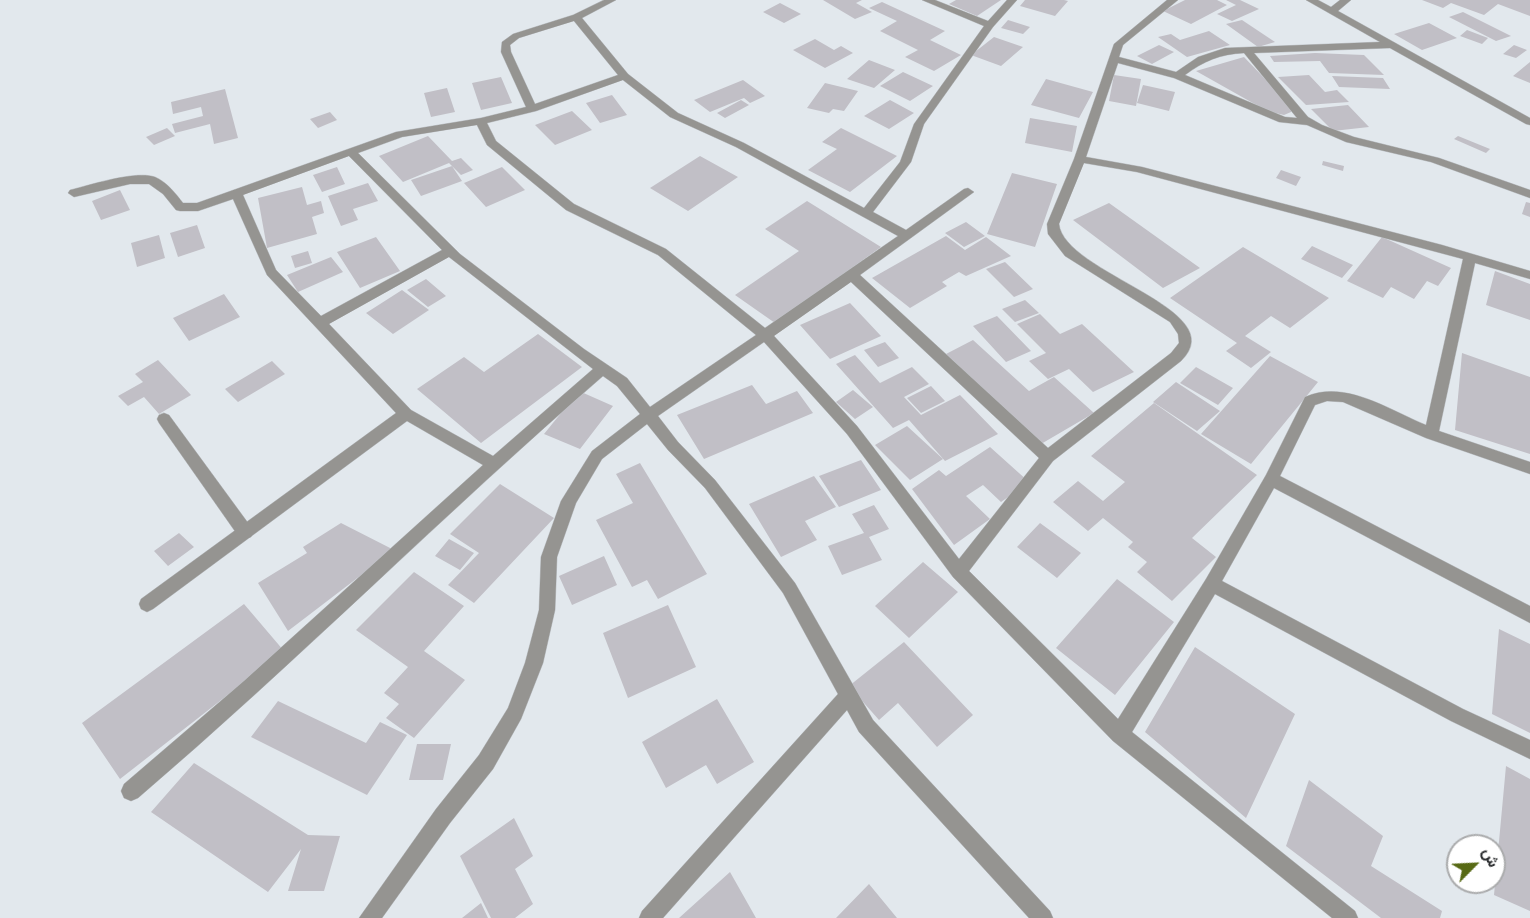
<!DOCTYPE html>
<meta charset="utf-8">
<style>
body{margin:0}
#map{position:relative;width:1530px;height:918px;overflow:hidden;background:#e2e8ed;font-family:"Roboto Condensed",Vazirmatn,sans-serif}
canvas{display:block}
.north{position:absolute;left:1446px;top:834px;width:60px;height:60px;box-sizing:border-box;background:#fff;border:2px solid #aaabac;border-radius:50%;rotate:66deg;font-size:16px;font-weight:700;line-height:24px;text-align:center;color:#2b2d2f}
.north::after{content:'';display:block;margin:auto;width:21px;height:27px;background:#576914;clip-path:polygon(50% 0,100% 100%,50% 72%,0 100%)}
</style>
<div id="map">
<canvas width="1530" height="918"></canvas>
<div class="north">ش</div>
</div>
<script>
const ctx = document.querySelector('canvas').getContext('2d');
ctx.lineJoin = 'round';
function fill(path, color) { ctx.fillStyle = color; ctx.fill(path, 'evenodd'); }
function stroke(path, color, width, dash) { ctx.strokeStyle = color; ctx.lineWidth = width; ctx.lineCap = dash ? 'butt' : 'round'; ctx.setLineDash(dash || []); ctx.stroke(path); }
const building = new Path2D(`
 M823 0H862L856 3 872 12 855 19Z
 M956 0H1001L977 16 949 4Z
 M1025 0H1064L1068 1 1055 16 1020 6Z
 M1185 0H1217L1227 5 1191 24 1163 11Z
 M1226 0H1240L1259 9 1232 21 1217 14 1236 5Z
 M1422 0H1530V16L1498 4 1484 15 1451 3 1443 8Z
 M882 2 945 31 930 40 961 55 934 71 905 57 918 50 880 31 897 21 869 8Z
 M780 3 801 14 784 23 763 12Z
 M1463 12 1511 36 1496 41 1449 17Z
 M1008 20 1030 27 1023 34 1001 28Z
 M1242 20 1275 42 1258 47 1226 24Z
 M1429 23 1457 38 1422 50 1394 34Z
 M1467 30 1488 38 1482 44 1460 36Z
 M1209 31 1230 45 1187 57 1158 37 1171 34 1180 40Z
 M994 37 1023 47 1001 66 971 55Z
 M815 39 834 50 841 46 853 53 825 68 793 50Z
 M1159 45 1174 52 1152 64 1137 56Z
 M1514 45 1527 50 1516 58 1503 54Z
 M1315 53 1364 55 1384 75 1329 73 1320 61 1274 62 1270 56Z
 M1244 57 1293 108 1291 112 1284 115 1267 111 1196 71Z
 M869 60 895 70 874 88 847 79Z
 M1530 62V83L1513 76Z
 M903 72 933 86 910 101 880 86Z
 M1114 75 1141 79 1136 106 1109 101Z
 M1309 75 1325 92 1337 90 1349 102 1306 105 1278 77Z
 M1332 76 1383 78 1390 89 1339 87Z
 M501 77 512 103 481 110 472 83Z
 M1046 79 1093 92 1079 118 1031 105Z
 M743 80 765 96 750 103 744 98 710 112 694 100Z
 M825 83 858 91 844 111 833 109 829 113 807 108Z
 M1143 85 1175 92 1169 111 1137 103Z
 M447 88 455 112 431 117 424 93Z
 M225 89 238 138 214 144 210 124 175 133 172 124 203 116 201 107 173 114 171 102Z
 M612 95 627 115 600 123 586 103Z
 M741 100 749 105 725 118 717 113Z
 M890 100 914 113 889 129 864 116Z
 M1348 105 1369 127 1333 131 1311 109Z
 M572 111 592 130 555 145 535 125Z
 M330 112 337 120 318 128 310 119Z
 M1030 118 1077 126 1072 152 1025 143Z
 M167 128 175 136 154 145 146 137Z
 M841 128 897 156 850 192 808 170 837 149 822 142Z
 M428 136 452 161 461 158 473 170 461 175 449 163 403 182 379 156Z
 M1458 136 1490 149 1486 153 1454 139Z
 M700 156 738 177 688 211 650 188Z
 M1323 161 1344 166 1343 171 1322 165Z
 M452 166 462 181 421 196 411 180Z
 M337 167 345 184 322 192 313 175Z
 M502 167 525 190 486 207 464 183Z
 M1281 170 1301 177 1296 186 1276 178Z
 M1012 173 1057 184 1035 247 987 234Z
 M368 183 378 201 353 209 358 220 341 226 328 196Z
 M302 187 307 205 321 201 324 213 312 217 317 234 267 248 258 198Z
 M120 190 130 210 101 220 92 201Z
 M807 201 881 247 775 323 735 295 799 251 765 229Z
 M1526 202 1530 203V217L1522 214Z
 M1109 203 1200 268 1163 288 1073 220Z
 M966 222 985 236 964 247 945 233Z
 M197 225 205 248 178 257 170 233Z
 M159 235 165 258 137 267 131 243Z
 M946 236 965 250 986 237 1011 256 966 276 959 272 942 282 947 286 910 308 872 278Z
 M376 237 400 271 360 288 337 252Z
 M1382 237 1451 268 1438 286 1427 281 1414 299 1391 287 1383 298 1347 281Z
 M1312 246 1353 265 1342 278 1301 259Z
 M1243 247 1329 298 1290 328 1271 316 1245 336 1271 352 1251 368 1226 351 1237 343 1170 298Z
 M308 251 312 263 295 268 291 256Z
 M331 257 343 272 298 292 287 275Z
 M1005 262 1033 289 1014 297 986 269Z
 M1495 271 1530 284V320L1486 305Z
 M426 279 446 296 428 307 407 290Z
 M402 290 429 310 393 334 366 313Z
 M224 294 240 317 189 341 173 318Z
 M1025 300 1039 313 1015 322 1002 309Z
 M850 303 881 336 830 359 800 325Z
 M1040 314 1060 334 1082 324 1134 372 1093 392 1069 369 1048 379 1029 361 1046 353 1017 324Z
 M997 316 1031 351 1006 362 973 326Z
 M538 334 582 367 481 443 417 389 464 357 484 372Z
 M973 340 1029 391 1054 377 1094 413 1041 444 946 354Z
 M885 342 899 358 878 367 864 350Z
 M1462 353 1530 377V454L1455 430Z
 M855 355 880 383 912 367 929 384 904 397 921 415 960 395 998 434 945 461 909 420 893 428 836 364Z
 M1270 356 1318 382 1251 464 1201 434Z
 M158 360 191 395 159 414 144 397 128 406 118 396 143 382 135 374Z
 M272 361 285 374 238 402 225 389Z
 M1196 367 1233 388 1218 405 1180 383Z
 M1176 382 1220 411 1197 431 1153 402Z
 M752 385 766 404 797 391 813 413 704 459 677 415Z
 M931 386 945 401 921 413 907 398Z
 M853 390 873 407 855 419 836 402Z
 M579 391 613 406 580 449 544 434Z
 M1154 403 1257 475 1192 538 1216 557 1172 601 1137 572 1147 562 1128 547 1133 542 1103 518 1088 531 1053 502 1078 481 1103 501 1125 482 1091 456Z
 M907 426 943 459 910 480 875 445Z
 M990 447 1029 482 1001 502 983 485 966 496 990 519 954 545 912 489 939 470 946 476Z
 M861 460 881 490 839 507 819 476Z
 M640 463 707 574 658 599 647 580 632 587 596 520 633 503 616 474Z
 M814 476 836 507 805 521 817 540 781 557 749 504Z
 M500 484 554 518 474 603 448 585 479 553 450 534Z
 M874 505 889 529 869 537 882 560 842 575 828 546 864 533 852 514Z
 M341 523 394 550 288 631 258 583 307 553 303 547Z
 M1040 523 1081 553 1057 578 1017 547Z
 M179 533 194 547 168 566 154 551Z
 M449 539 474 553 460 570 435 556Z
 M604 556 617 585 572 605 559 576Z
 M923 562 958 592 909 638 875 606Z
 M414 572 464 606 424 651 465 680 414 738 386 718 399 704 384 693 408 667 356 630Z
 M1117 579 1174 622 1115 695 1056 648Z
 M244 604 284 651 120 779 82 723Z
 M668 605 696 667 628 698 603 633Z
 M1499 629 1530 644V733L1492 714Z
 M904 642 973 715 937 747 898 703 879 720 849 686Z
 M1195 647 1295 714 1246 818 1145 732Z
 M717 699 754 762 717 784 706 765 666 788 642 742Z
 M278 701 366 743 380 722 407 735 367 795 251 737Z
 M417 744H451L443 780H409Z
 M194 763 308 835 340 836 324 891H288L301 849 268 892 151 812Z
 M1506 766 1530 779V911L1494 895Z
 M1309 780 1383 836 1371 866 1442 911 1440 918H1381L1286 846Z
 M514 818 533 856 515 869 533 904 515 918H491L460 856Z
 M730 872 756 918H679Z
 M869 884 897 918H836Z
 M481 903 488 918H462Z`);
const service = new Path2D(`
 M164 413 169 415 251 527 253 532 251 537 245 539 239 537 159 423 157 419 159 415Z`);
const minor = new Path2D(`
 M604 0H616L582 18 628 74 678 113 744 143 864 208 900 162 914 124 984 26 922 0H935L988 21 1007 0H1017L993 27 924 124 911 162 873 212 906 230 964 189 968 188 974 192 860 275 1048 448 1171 353 1179 343 1178 334 1170 322 1065 256 1048 234 1047 224 1074 159 1114 44 1167 0H1178L1123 45 1119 57 1176 72 1198 57 1225 48 1380 42 1306 0H1318L1331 7 1340 0H1351L1338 11 1530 118V125L1526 124 1390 48 1254 53 1308 117 1322 125 1354 137 1439 158 1530 190V198L1431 162 1346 142 1307 125 1279 122 1174 78 1118 63 1086 157 1142 167 1442 245 1530 271V279L1475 263 1439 431 1530 462V474L1426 438 1343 402 1327 401 1315 405 1280 476 1530 606V623L1274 488 1222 581 1463 709 1530 740V759L1451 721 1215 594 1132 732 1355 911 1358 918H1332L1113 741 953 577 847 434 764 342 658 416 678 442 715 480 795 583 873 720 1050 911 1053 918H1029L859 732 847 710 663 918H639L642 911 838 694 783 593 705 488 668 450 647 424 602 459 576 503 557 557 555 610 543 663 521 719 493 769 450 823 382 918H359L436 809 479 755 508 708 525 663 539 610 541 557 561 501 592 451 640 414 617 386 603 376C445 513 297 662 138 798L131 801 124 798 121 791 124 784 244 681 483 465 407 421 153 609 147 612 141 609 139 604 141 599 396 413 267 275 233 199 198 211H180L176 210 163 194 149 184H130L74 197 68 193 70 190C90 185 136 170 155 177 167 182 176 194 183 203H197L396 132 481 118 526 107 501 52 502 42 513 34 573 15ZM574 21 618 75 535 104 511 52 510 45 519 38ZM1244 53 1297 118 1285 117 1185 75C1204 61 1220 54 1244 53ZM623 80 670 117 736 147 898 236 765 328 666 249 574 204 496 141 487 123 536 111ZM477 125 487 145 566 210 658 255 756 335 650 407 627 378 584 349 460 254 358 153 402 137ZM349 156 442 250 321 316 276 270 243 195ZM1084 163 1137 172 1463 259 1426 425C1389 410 1345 379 1305 397L1266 475 1206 579 1118 719 969 571 1053 461 1181 361C1235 309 1064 274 1059 224ZM449 257 593 369 493 456 411 410 329 324ZM851 282 1039 458 959 559 857 426 774 336Z`);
fill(building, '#c1bfc6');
stroke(service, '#c1c6cb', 1);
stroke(minor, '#c1c6cb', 1);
fill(service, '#959491');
fill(minor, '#959491');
</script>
